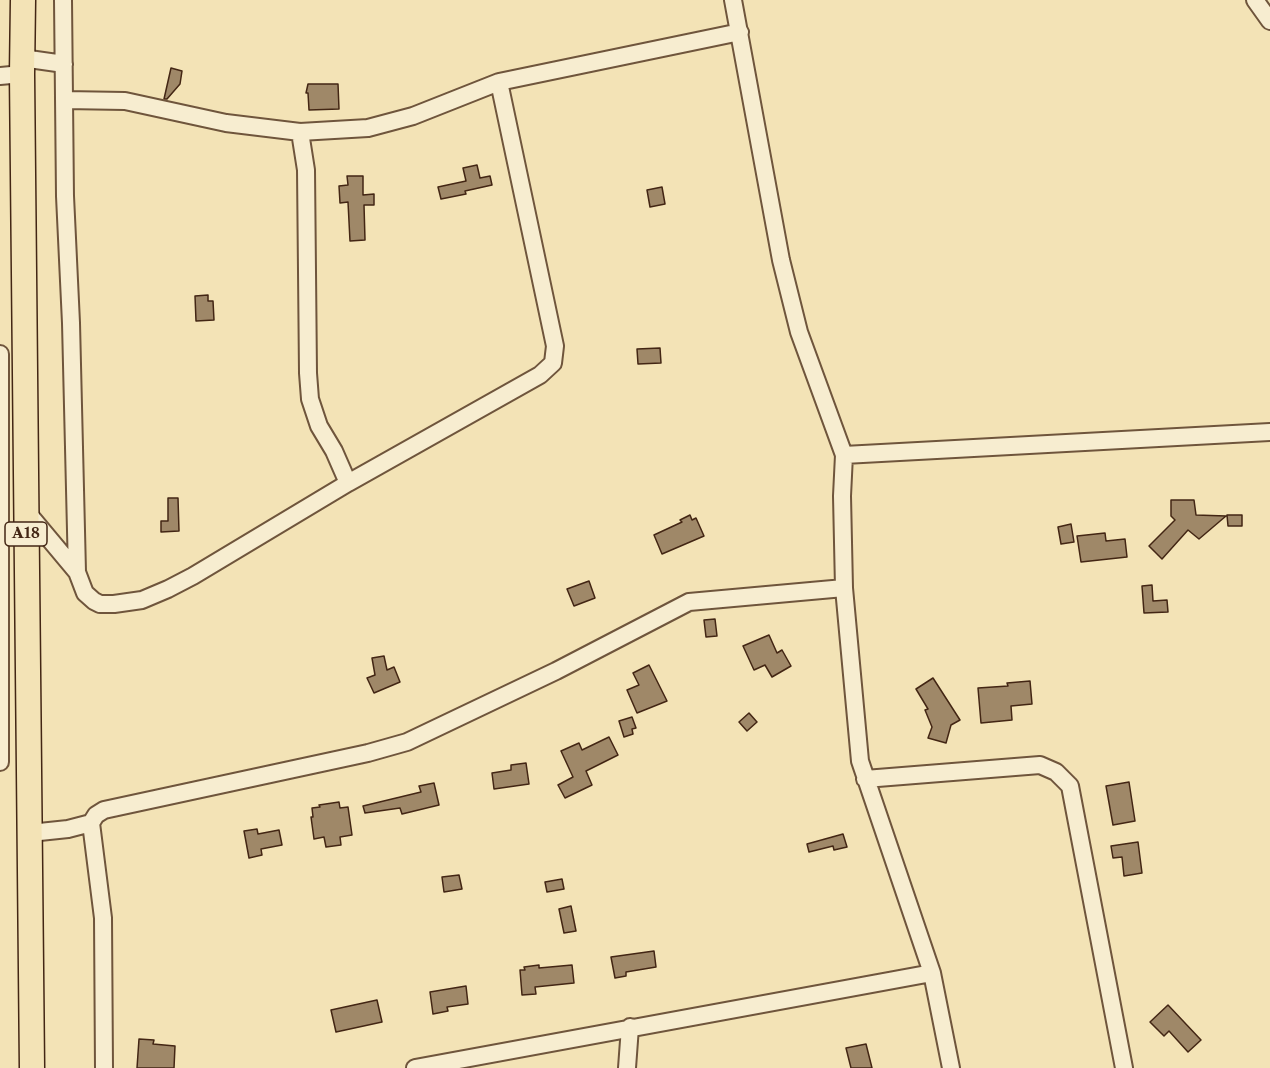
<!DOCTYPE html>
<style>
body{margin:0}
canvas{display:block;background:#f3e3b6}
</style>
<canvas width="1270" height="1068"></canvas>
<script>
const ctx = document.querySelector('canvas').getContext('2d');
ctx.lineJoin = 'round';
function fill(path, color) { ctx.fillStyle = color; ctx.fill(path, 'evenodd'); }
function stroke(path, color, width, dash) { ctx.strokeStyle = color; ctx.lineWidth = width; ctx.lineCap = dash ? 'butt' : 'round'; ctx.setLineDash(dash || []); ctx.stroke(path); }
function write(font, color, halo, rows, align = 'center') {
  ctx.font = font + ' "Libre Caslon Text",serif'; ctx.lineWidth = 4.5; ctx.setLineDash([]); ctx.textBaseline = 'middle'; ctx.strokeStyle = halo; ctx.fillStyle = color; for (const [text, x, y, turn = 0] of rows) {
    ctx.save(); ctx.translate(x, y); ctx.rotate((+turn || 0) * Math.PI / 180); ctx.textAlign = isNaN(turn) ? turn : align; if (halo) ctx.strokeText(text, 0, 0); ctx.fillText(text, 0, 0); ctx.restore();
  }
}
const building = new Path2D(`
 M171 68 182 71 180 84 167 99H164Z
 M308 84H338L339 109 309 110 308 93H306Z
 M477 165 480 178 490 176 492 185 465 191 466 194 441 199 438 187 466 181 463 168Z
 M347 176H363V195L374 194V205H364L365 240 350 241 348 202 340 203 339 186 348 185Z
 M662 187 665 204 650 207 647 190Z
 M208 295V301H213L214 320 196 321 195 296Z
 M660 348 661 363 638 364 637 349Z
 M168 498H178L179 531 161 532V521H168Z
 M1171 500H1194L1196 515 1226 516 1199 539 1188 530 1162 559 1149 546 1175 520 1171 516Z
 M690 515 692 520 696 518 704 536 662 554 654 535 682 522 680 520Z
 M1227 515H1242V526H1228Z
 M1071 524 1074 542 1061 544 1058 527Z
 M1105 533 1106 541 1125 539 1127 557 1081 562 1077 536Z
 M589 581 595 598 574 606 567 589Z
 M1152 585 1153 601 1167 600 1168 612 1144 613 1142 586Z
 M715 619 717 636 706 637 704 620Z
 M769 635 777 653 782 650 791 666 772 677 765 665 754 670 743 646Z
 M384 656 387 670 394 667 400 682 374 693 367 678 375 675 372 658Z
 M649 665 667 701 637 713 627 690 639 685 633 673Z
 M933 678 960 720 951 725 946 743 928 738 932 727 925 710 928 709 916 689Z
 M1030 681 1032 704 1011 706 1012 720 981 723 978 688 1008 686 1007 683Z
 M749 713 757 722 747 731 739 722Z
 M632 717 636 728 632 729 633 734 624 737 619 721Z
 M609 737 618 755 586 771 592 785 565 798 558 785 573 777 561 751 579 743 582 750Z
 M526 763 529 784 494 789 492 773 511 770V765Z
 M1129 782 1135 821 1113 825 1106 786Z
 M434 783 439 805 402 814 400 808 365 813 363 806 421 792 419 786Z
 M339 802 340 808 348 807 352 835 340 837 341 845 326 847 324 837 314 839 311 817H313L312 808 320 807 319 805Z
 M257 829 258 834 279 830 282 845 261 849 262 855 249 858 244 831Z
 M843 834 847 847 834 850 833 846 809 852 807 844Z
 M1138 842 1142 873 1124 876 1122 857 1113 858 1111 846Z
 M459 875 462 889 444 892 442 877Z
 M562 879 564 889 547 892 545 882Z
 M571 906 576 931 564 933 559 909Z
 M654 951 656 967 626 972V976L615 978 611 957Z
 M539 965V968L572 965 574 983 535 987 536 994 522 995 520 970H525L524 967Z
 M466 986 468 1004 447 1007 448 1011 433 1014 430 992Z
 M377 1000 382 1022 336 1032 331 1010Z
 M1168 1005 1201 1040 1188 1052 1169 1031 1164 1036 1150 1022Z
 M139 1039 154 1040 153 1044 175 1046 174 1068H137Z
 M866 1044 872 1068H851L846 1048Z`);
const minor = new Path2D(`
 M63 0 65 196 71 323 77 572 85 593 94 601 100 604H114L142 600 168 589 193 576 348 483 540 375 553 363 555 346 499 82
 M733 0 781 260 799 332 844 455 1270 432
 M1255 0 1270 21
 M22 58 64 64
 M0 76 22 74
 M65 100 125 101 226 123 300 132 368 128 413 116 499 82 740 32
 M300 132 306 170 308 373 310 399 319 426 334 451 348 483
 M0 354V762
 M844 455 842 496 844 588 860 761 932 973 951 1068
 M26 511 77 572
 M865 779 1040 765 1056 772 1070 786 1124 1068
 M91 823 103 918 104 1068
 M30 833 68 829 91 823 96 815 104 810 368 753 407 742 556 671 689 602 844 588
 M415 1068 932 973
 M627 1068 630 1027`);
const highway = new Path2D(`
 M23 0 22 74 32 1068`);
const shields = [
 [26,534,42]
];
const shieldNames = [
 ["A18",26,534]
];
fill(building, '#9f8868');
stroke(building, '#432614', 1.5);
stroke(minor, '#6f553c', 20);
stroke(highway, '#432614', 27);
stroke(minor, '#f7edd0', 16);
stroke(highway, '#f3e3b6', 24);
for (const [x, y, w] of shields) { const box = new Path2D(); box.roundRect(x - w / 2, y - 12, w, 24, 4.5); ctx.fillStyle = '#f7edd0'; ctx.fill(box); stroke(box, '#432614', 1.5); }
write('bold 15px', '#432614', null, shieldNames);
</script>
